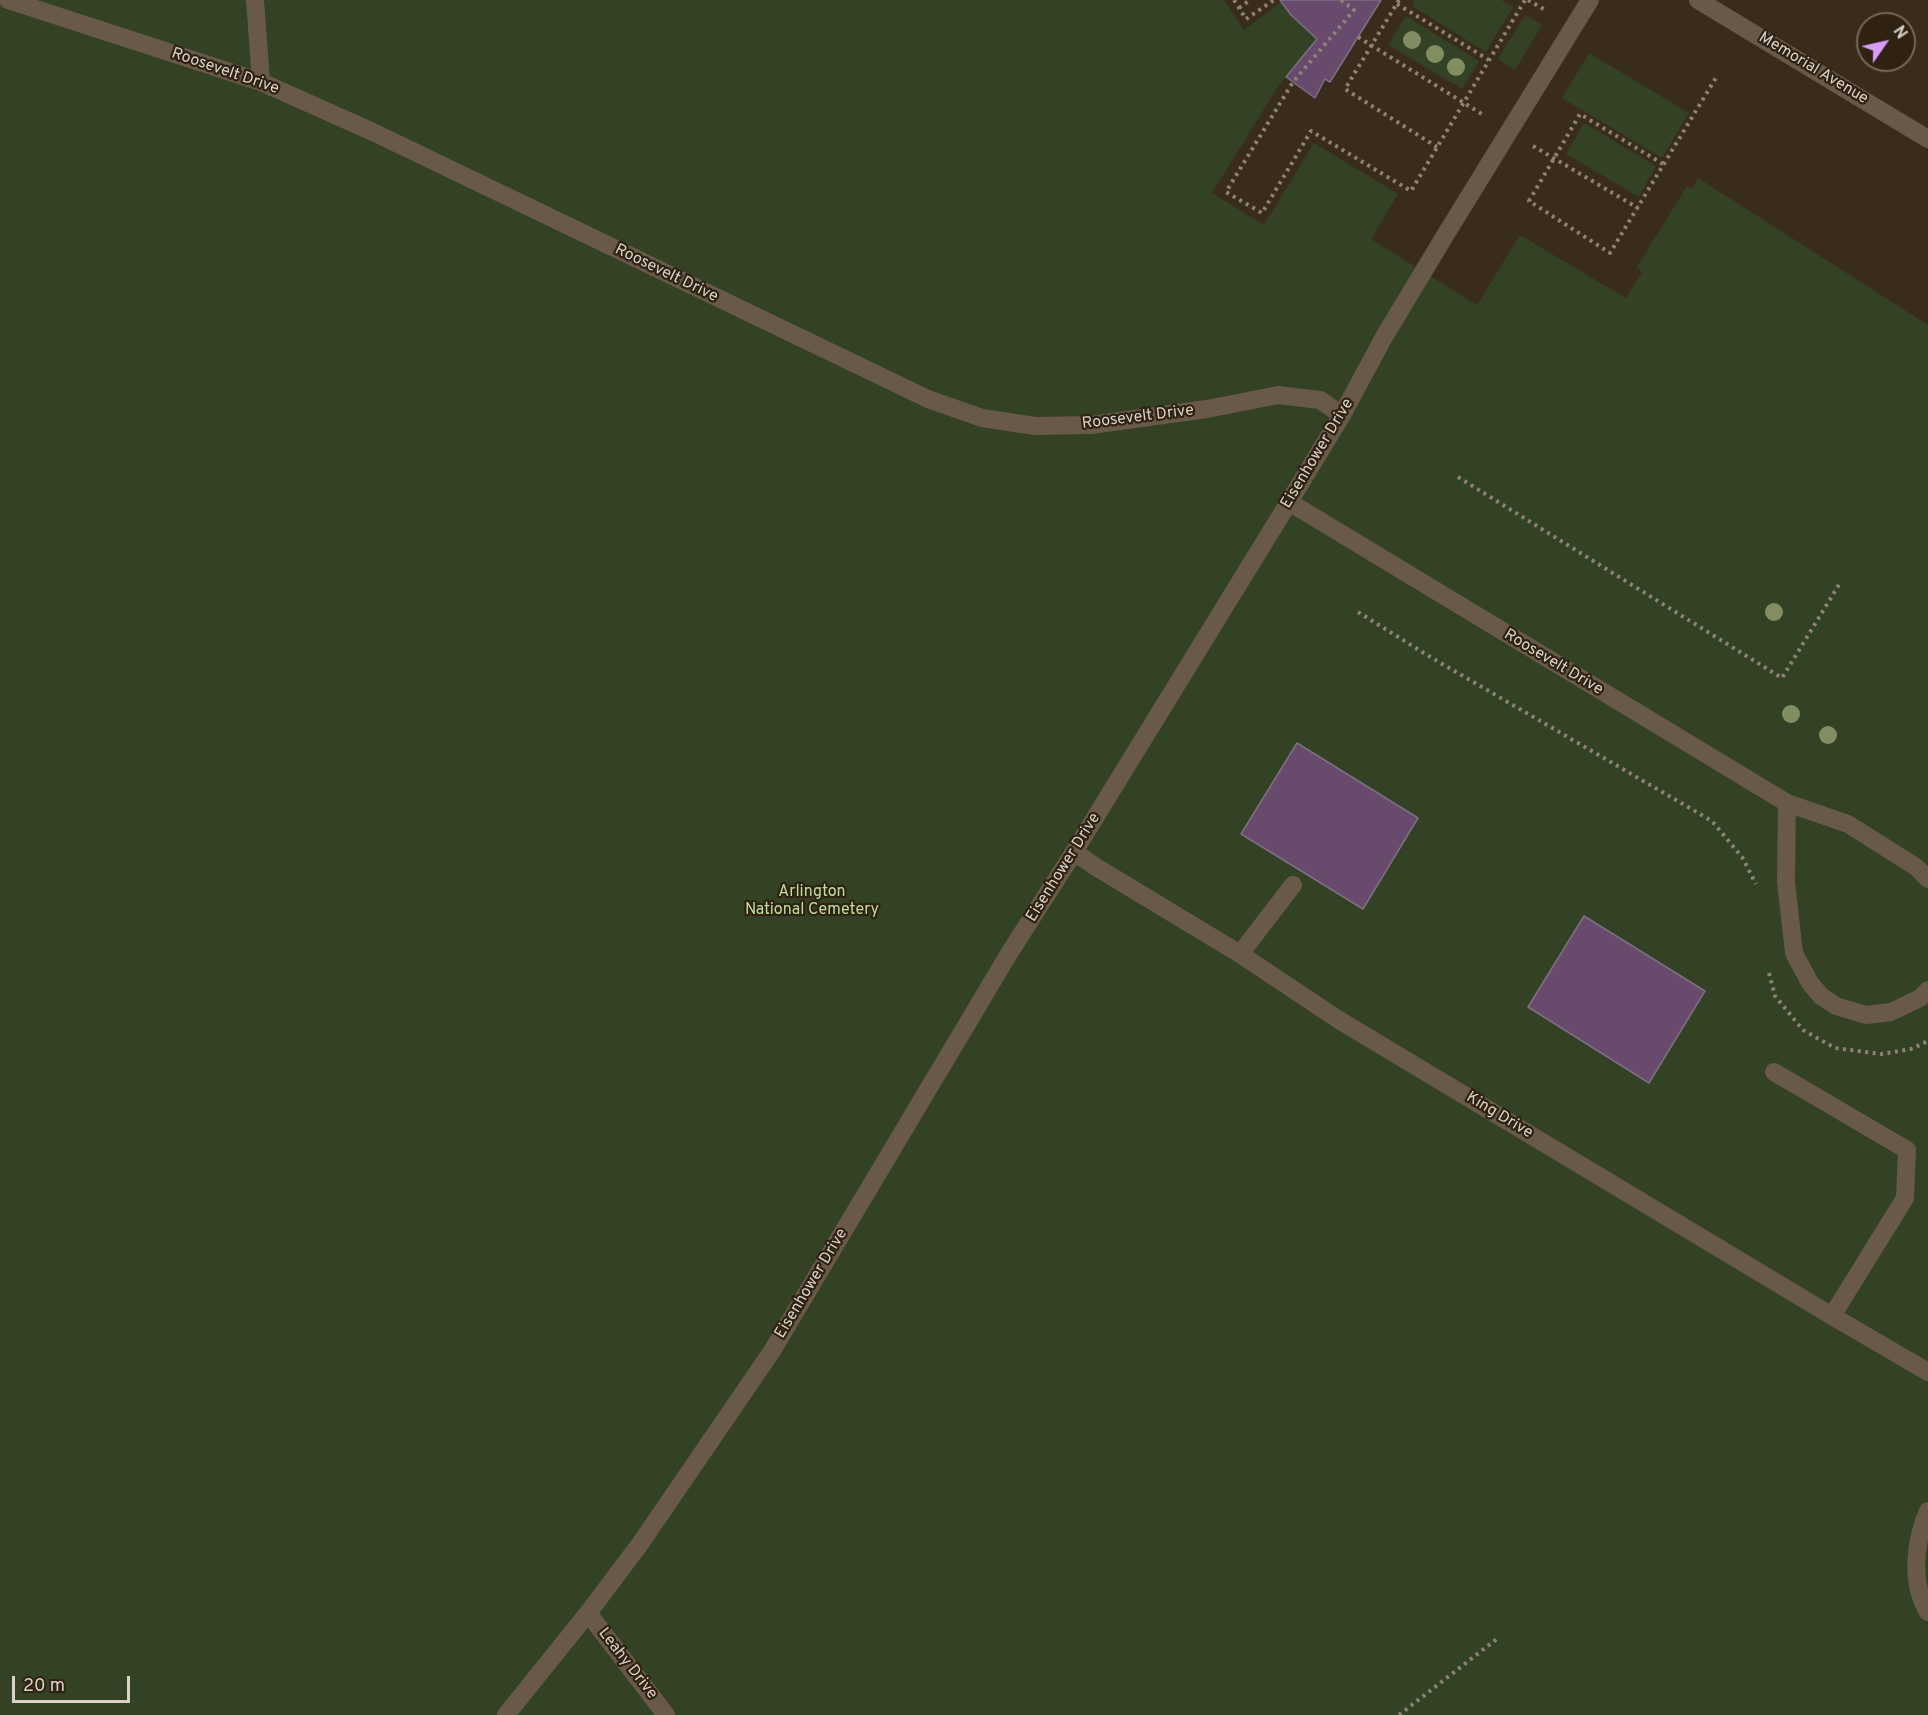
<!DOCTYPE html>
<style>
body{margin:0}
#map{position:relative;width:1928px;height:1715px;overflow:hidden;background:#3a2c1c;font-family:Overpass,sans-serif}
canvas{display:block}
.north{position:absolute;left:1856px;top:12px;width:60px;height:60px;box-sizing:border-box;background:#2f2213;border:2px solid #73685b;border-radius:50%;rotate:56deg;font-size:16px;font-weight:700;line-height:24px;text-align:center;color:#dad1c7}
.north::after{content:'';display:block;margin:auto;width:21px;height:27px;background:#d89bf8;clip-path:polygon(50% 0,100% 100%,50% 72%,0 100%)}
.scale{position:absolute;left:12px;top:1676px;width:118px;height:27px;box-sizing:border-box;border:3px solid #dad1c7;border-top:0;padding-left:8px;font-size:18px;line-height:21px;white-space:nowrap;color:#dad1c7;-webkit-text-stroke:4px #2f2213;paint-order:stroke}
</style>
<div id="map">
<canvas width="1928" height="1715"></canvas>
<div class="north">N</div>
<div class="scale">20 m</div>
</div>
<script>
const ctx = document.querySelector('canvas').getContext('2d');
ctx.lineJoin = 'round';
function fill(path, color) { ctx.fillStyle = color; ctx.fill(path, 'evenodd'); }
function stroke(path, color, width, dash) { ctx.strokeStyle = color; ctx.lineWidth = width; ctx.lineCap = dash ? 'butt' : 'round'; ctx.setLineDash(dash || []); ctx.stroke(path); }
function write(font, color, halo, rows, align = 'center') {
  ctx.font = font + ' Overpass,sans-serif'; ctx.lineWidth = 4.5; ctx.setLineDash([]); ctx.textBaseline = 'middle'; ctx.strokeStyle = halo; ctx.fillStyle = color; for (const [text, x, y, turn = 0] of rows) {
    ctx.save(); ctx.translate(x, y); ctx.rotate((+turn || 0) * Math.PI / 180); ctx.textAlign = isNaN(turn) ? turn : align; if (halo) ctx.strokeText(text, 0, 0); ctx.fillText(text, 0, 0); ctx.restore();
  }
}
const green = new Path2D(`
 M0 0H1224L1244 30 1281 2 1291 15 1317 39 1277 88 1212 193 1264 225 1314 143 1398 194 1371 239 1477 305 1520 235 1626 298 1642 272 1637 267 1687 186 1692 189 1698 178 1928 325V1715H0Z
 M1415 0H1501L1513 7 1486 52 1412 6Z
 M1525 15 1542 25 1515 70 1498 59Z
 M1406 16 1479 61 1462 89 1388 45Z
 M1589 53 1689 113 1662 158 1562 98Z
 M1584 123 1656 166 1639 197 1566 154Z`);
const building = new Path2D(`
 M1280 0H1381L1330 82 1325 79 1315 98 1286 77 1317 39 1291 15Z
 M1297 743 1418 818 1363 909 1241 834Z
 M1584 916 1705 991 1649 1083 1528 1007Z`);
const path = new Path2D(`
 M1234 0 1246 19 1274 0
 M1341 0 1354 10 1293 82 1226 192 1262 213 1311 131 1411 191 1525 0
 M1399 0 1345 89 1437 147
 M1528 0 1547 11
 M1397 4 1489 60
 M1239 8 1250 0
 M1358 37 1485 116
 M1533 146 1638 208
 M1663 164 1580 114 1529 201 1610 253 1717 76
 M1458 477 1782 678 1840 583
 M1358 612 1427 655 1712 821 1742 857 1756 884
 M1769 973 1775 996 1803 1030 1835 1048 1881 1054 1911 1049 1928 1041
 M1399 1715 1498 1638`);
const minor = new Path2D(`
 M8 0 261 82 373 132 928 399 982 418 1035 426 1091 425 1207 409 1278 395 1320 400 1342 415
 M255 0 261 82
 M1698 0 1928 139
 M1289 502 1787 803 1848 824 1916 867 1928 879
 M1787 803 1786 882 1794 953 1810 983 1821 996 1836 1006 1866 1015 1891 1012 1920 998 1928 990
 M1074 852 1096 867 1240 954 1339 1020 1832 1316 1928 1372
 M1240 954 1293 885
 M1774 1072 1907 1150 1905 1198 1832 1316
 M1928 1511C1915 1540 1910 1583 1928 1612
 M588 1613 666 1715
 M506 1715 588 1613 640 1544 772 1351 1010 952 1074 852 1289 502 1342 415 1384 337 1446 234 1590 0`);
const trees = [
 [1412,40],
 [1435,54],
 [1456,67],
 [1774,612],
 [1791,714],
 [1828,735]
];
const streetNames = [
 ["Memorial Avenue",1813,69,31],
 ["Roosevelt Drive",225,72,19],
 ["Roosevelt Drive",666,274,26],
 ["Roosevelt Drive",1138,418,-7],
 ["Eisenhower Drive",1318,454,-59],
 ["Roosevelt Drive",1553,663,31],
 ["Eisenhower Drive",1064,868,-58],
 ["King Drive",1499,1116,31],
 ["Eisenhower Drive",812,1284,-59],
 ["Leahy Drive",627,1664,52]
];
const parkNames = [
 ["Arlington",812,893],
 ["National Cemetery",812,911]
];
fill(green, '#334124');
fill(building, '#684a6d');
stroke(building, '#7e6f81', 1.5);
stroke(path, '#8e8275', 4, [3, 4.5]);
stroke(minor, '#695948', 18);
ctx.fillStyle = '#828e62';
for (const [x, y] of trees) { ctx.beginPath(); ctx.arc(x, y, 9, 0, 2 * Math.PI); ctx.fill(); }
write('16px', '#dad1c7', '#2f2213', streetNames);
write('16px', '#bddf9b', '#2f2213', parkNames);
</script>
